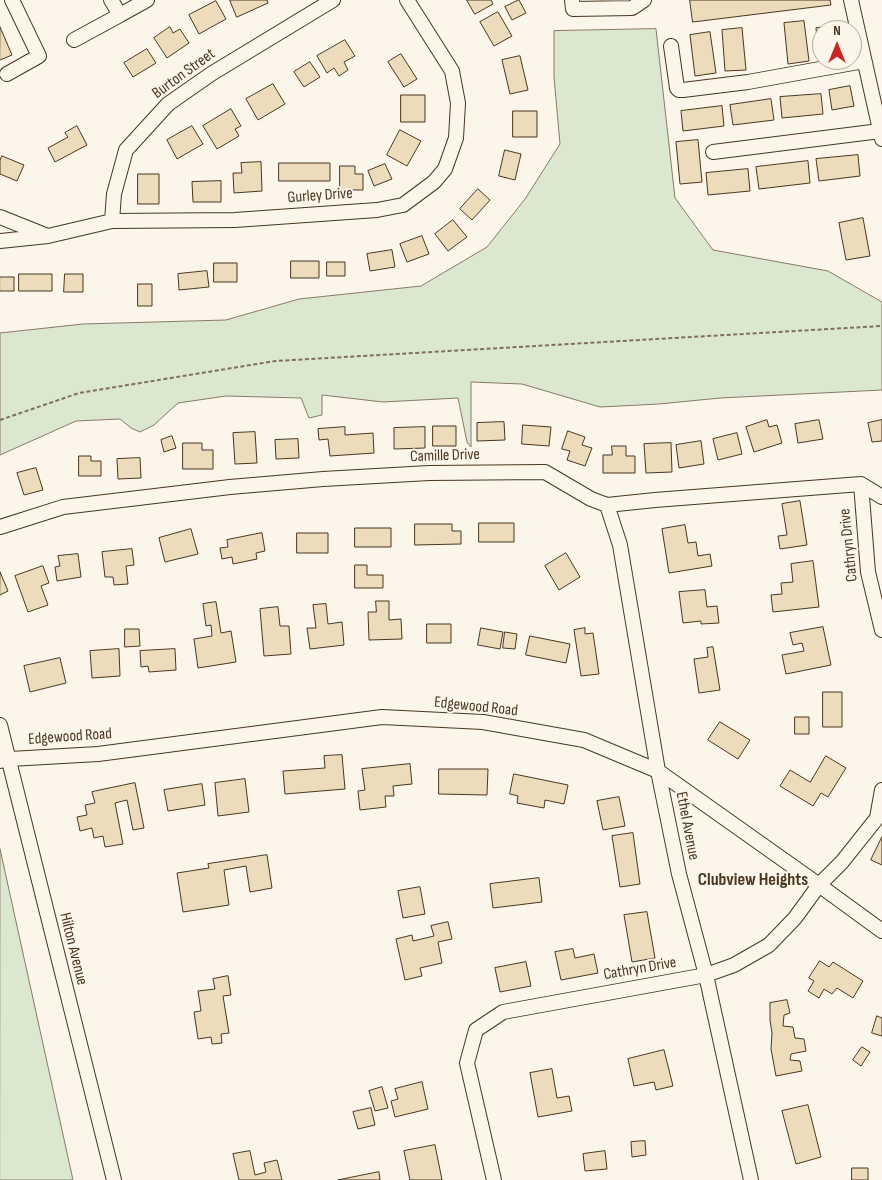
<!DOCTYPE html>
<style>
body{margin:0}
#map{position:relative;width:882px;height:1180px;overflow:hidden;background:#fbf6e9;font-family:"Sofia Sans Condensed",sans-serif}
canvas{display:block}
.north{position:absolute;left:812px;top:20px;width:50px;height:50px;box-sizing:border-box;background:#fbf6e9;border:1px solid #b4a999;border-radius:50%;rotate:0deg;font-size:14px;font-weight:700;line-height:20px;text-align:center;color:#4a3520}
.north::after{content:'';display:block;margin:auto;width:18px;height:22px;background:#c62828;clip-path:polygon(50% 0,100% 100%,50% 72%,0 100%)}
</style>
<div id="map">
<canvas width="882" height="1180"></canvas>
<div class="north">N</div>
</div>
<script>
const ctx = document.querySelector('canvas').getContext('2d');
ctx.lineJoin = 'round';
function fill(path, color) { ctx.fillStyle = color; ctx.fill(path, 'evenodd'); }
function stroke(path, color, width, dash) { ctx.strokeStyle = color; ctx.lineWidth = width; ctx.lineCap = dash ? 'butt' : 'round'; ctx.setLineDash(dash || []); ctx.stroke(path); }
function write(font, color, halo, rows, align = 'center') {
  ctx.font = font + ' "Sofia Sans Condensed",sans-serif'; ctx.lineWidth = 4; ctx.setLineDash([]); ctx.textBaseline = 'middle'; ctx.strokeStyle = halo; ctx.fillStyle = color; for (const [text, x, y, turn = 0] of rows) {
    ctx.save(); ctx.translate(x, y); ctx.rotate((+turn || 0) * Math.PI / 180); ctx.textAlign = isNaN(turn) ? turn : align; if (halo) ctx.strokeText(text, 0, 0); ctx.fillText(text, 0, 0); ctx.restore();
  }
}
const green = new Path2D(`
 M656 29 675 198 713 250 828 271 882 302V390L720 398 659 404 600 407 522 384 471 382V447L467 442 458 398 383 402 322 395V415L309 418 301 398 226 396 178 403 154 425 140 432 131 428 120 419 76 421 0 455V333L83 324 226 320 299 299 421 286 487 247 525 199 560 144 554 77V31Z
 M0 849 73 1180H0Z`);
const building = new Path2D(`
 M230 0H267L268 3 237 17Z
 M467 0H491L493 4 475 14Z
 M519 0 526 13 512 20 505 7Z
 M690 0H830L831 5 693 22Z
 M216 1 226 19 199 34 189 15Z
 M498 12 512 36 494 46 480 22Z
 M804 21 809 61 788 64 784 23Z
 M838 26V30H822V47L818 48 816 28Z
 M0 27 12 55 0 60Z
 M170 27 173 33 180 29 189 43 167 58 154 38Z
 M742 28 746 70 725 71 722 30Z
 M710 32 716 73 695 76 690 35Z
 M345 40 355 56 344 62 348 70 339 76 334 68 327 73 317 56Z
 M147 49 156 63 133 77 124 63Z
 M401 54 417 79 404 87 388 62Z
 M520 56 528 90 510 94 502 60Z
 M310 62 320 77 304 87 294 72Z
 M273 84 285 104 258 120 246 99Z
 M850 86 854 106 832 110 829 90Z
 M821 94 823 114 782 118 780 97Z
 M401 95H425V122H401Z
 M771 99 774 120 733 125 730 105Z
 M722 106 724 126 683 131 681 111Z
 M231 109 241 126 235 129 239 136 217 149 203 126Z
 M513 111H537V137H513Z
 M77 126 87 145 55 162 48 148 68 137 65 133Z
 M192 126 203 144 177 159 167 140Z
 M400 130 421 141 407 166 387 155Z
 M698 140 702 182 680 184 676 142Z
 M505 150 521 154 515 180 499 176Z
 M858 155 860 176 819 181 816 159Z
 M2 156 24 165 17 181 0 174V161Z
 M808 161 810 183 759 189 756 167Z
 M261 162 262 191 234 193 233 173H242L241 163Z
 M279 163H330V181H279Z
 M385 164 392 179 374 186 368 171Z
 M340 166H355V174H363V190H340Z
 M748 169 750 191 708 195 706 173Z
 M138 174H159V204H138Z
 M221 181V202H193L192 182Z
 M478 189 490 200 472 220 460 209Z
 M863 218 870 256 846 260 839 223Z
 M453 220 467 237 448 251 435 234Z
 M422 236 429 254 407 262 400 244Z
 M392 250 395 267 370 271 367 254Z
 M291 261H319V278H291Z
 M327 262H345V276H327Z
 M214 263H237V282H214Z
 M207 271 209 287 179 290 178 274Z
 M19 274H52V291H19Z
 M65 274H83V292H64Z
 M0 277H14V291H0Z
 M138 284H152V306H138Z
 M767 420 769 427 777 425 782 443 754 452 746 427Z
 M819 420 823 439 798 443 795 424Z
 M882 420V441L872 442 868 423Z
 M504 422 505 440 477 441V423Z
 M523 425 551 427 549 446 522 444Z
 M433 426H456V446H433Z
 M345 427V435L373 433 374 453 330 456 328 439 319 440 318 429Z
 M425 427V448L394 449V428Z
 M568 431 585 437 582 445 592 448 585 466 567 460 570 451 562 449Z
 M255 432 257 463 235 464 233 433Z
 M737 433 742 454 718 460 713 439Z
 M172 436 176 448 164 452 161 440Z
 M298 439 299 458 276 459 275 440Z
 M701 441 704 464 679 468 676 445Z
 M183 443H202V450H213V469H183Z
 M671 443 672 472 646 473 644 444Z
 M612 446H626V456H635V473H603V455H612Z
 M79 456H91V461H101V476H79Z
 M140 458 141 478 118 479 117 459Z
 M36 468 43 490 24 495 17 473Z
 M800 501 807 545 780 549 778 536 787 535 782 504Z
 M479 523H514V542H479Z
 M415 524H452V531H461V544L415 545Z
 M685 525 688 543 696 542 698 556 710 554 712 566 669 573 662 529Z
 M355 528H391V547H355Z
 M191 529 198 554 165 562 159 538Z
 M262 533 265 551 256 553 257 559 233 564 232 557 222 559 220 548 228 547 227 540Z
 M297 533H328V553H297Z
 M132 549 134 565 126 566 128 584 114 585 113 577H105L102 552Z
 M566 553 580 577 559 590 545 566Z
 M78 554 81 577 57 581 55 567 60 566 58 556Z
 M813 561 819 607 773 612 771 595 782 594 781 583 793 582 791 564Z
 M355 565H367V575H383V588H355Z
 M43 566 49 583 41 586 48 605 28 612 15 576Z
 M0 572 8 591 0 595Z
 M705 590 707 607 717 606 719 623 701 624V621L683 623 679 592Z
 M376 601H389V620L401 619 402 639 369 640 368 612H376Z
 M216 602 221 633 231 631 236 662 198 668 194 639 212 636 211 625 206 626 203 604Z
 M326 604 328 624 342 622 344 645 310 649 307 628H316L313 605Z
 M278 607 280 626H289L291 654 264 656 260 609Z
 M427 624H451V643H427Z
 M823 627 831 665 786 674 782 655 804 651 802 643 793 645 790 633Z
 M481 628 503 632 500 649 478 645Z
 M585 628V634L593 633 599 674 581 676 574 630Z
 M125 629H139L140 646 125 647Z
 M505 632 517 634 515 649 503 648Z
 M530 636 570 644 566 663 526 655Z
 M713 647 720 690 699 693 694 659 708 657 707 648Z
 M119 649 120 676 92 678 90 651Z
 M175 649 176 670 149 672 148 666 141 667 140 651Z
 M60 658 66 683 30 692 24 666Z
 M823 692H842V727H823Z
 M795 717H809V734H795Z
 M720 722 750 740 738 759 708 740Z
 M342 755 345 789 285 794 283 771 325 768 324 756Z
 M826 756 846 768 828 797 821 793 813 806 780 786 790 770 810 782Z
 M410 764 412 784 393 786 394 796H385L386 807 360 810 358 791 365 790 362 769Z
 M439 769H488L487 795 439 794Z
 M514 774 568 785 564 804 545 800 544 808 517 803 518 796 510 794Z
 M245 779 249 812 218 816 215 783Z
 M135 783 144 828 133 830 127 800 115 803 123 844 105 847 103 836 94 838 92 828 80 831 77 817 87 815 85 805 95 803 92 792Z
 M202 784 205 805 168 811 164 790Z
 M619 797 625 826 603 830 597 801Z
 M633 833 640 884 620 887 612 836Z
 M882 837V865L871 860Z
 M267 855 272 888 250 892 246 866 224 870 229 905 183 912 177 873 209 868 208 864Z
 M539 878 542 902 493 908 490 884Z
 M420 887 425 914 403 918 398 891Z
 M647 912 655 958 632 962 624 915Z
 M448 922 452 939 438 942 442 963 420 968 422 976 405 980 396 939 412 935 413 941 434 936 431 926Z
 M573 949 575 958 594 954 598 973 561 980 555 952Z
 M820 961 829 967 833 962 863 981 853 998 837 988 832 994 824 989 819 998 808 991 814 981 809 978Z
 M526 962 531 986 500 992 495 968Z
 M228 976 231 995 223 996 229 1033 221 1034 222 1043 212 1044 211 1037 198 1039 194 1012 201 1011 198 991 215 989 213 979Z
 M787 1000 790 1013 784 1015 783 1026 793 1027 795 1038 804 1039 806 1051 791 1054 790 1060 800 1061 802 1071 776 1076 771 1049 772 1033 770 1020V1003Z
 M877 1016 882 1018V1036L872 1033Z
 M862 1047 870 1052 861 1066 853 1060Z
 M664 1050 673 1086 656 1090 654 1082 634 1086 628 1059Z
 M552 1069 557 1098 569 1096 572 1111 538 1117 530 1073Z
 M422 1082 428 1109 395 1117 391 1101 398 1099 395 1089Z
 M382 1087 388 1108 375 1111 369 1091Z
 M808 1105 821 1157 796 1164 782 1111Z
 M371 1108 375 1125 358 1129 353 1112Z
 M645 1141 646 1155 632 1157 631 1142Z
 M435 1145 442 1180H410L404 1151Z
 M250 1151 255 1175 266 1172 264 1163 277 1160 282 1180H239L233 1154Z
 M605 1151 607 1169 585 1171 583 1154Z
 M852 1168H868V1180H852Z
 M379 1172 380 1180H338Z`);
const path = new Path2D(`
 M0 420 79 393 275 361 882 326`);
const minor = new Path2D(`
 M111 0 120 15 147 0
 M572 0 573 9 632 8 644 0
 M851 0 882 139
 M74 40 120 15
 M671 46 677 88 679 90H683L748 82 864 61
 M7 74 39 56 12 0
 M713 152 880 131
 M0 217 45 235
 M112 221 114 194 126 150 168 104 211 74 333 0
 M0 241 48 236 112 221 235 220 377 210 403 205 434 182 445 169 456 138 458 103 452 71 407 0
 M861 484 868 572 882 630
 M607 505 620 545 658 771 679 874 706 975 751 1180
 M0 527 63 507 230 487 323 479 429 473 545 472 591 499 607 505 655 500 861 484 882 497
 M0 725 114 1180
 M0 761 10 759 98 754 382 717 483 722 584 740 658 771 819 885 882 931
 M494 1180 467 1063 476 1030 503 1012 706 975 734 965 769 945 795 918 819 885 842 862 877 818 882 790`);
const streetNames = [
 ["Burton Street",184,74,-36],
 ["Gurley Drive",320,196,-4],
 ["Camille Drive",445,456,-2],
 ["Cathryn Drive",849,545,-96],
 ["Edgewood Road",476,707,6],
 ["Edgewood Road",70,737,-4],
 ["Ethel Avenue",687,826,79],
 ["Hilton Avenue",73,949,76],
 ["Cathryn Drive",640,969,-10]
];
const neighbourhoodNames = [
 ["Clubview Heights",753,880]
];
fill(green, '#dce7d0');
stroke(green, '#887966', 1);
fill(building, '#ecdcbc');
stroke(building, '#4a3520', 1);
stroke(minor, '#4a3520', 16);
stroke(path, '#7f6f5c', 2, [4, 2.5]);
stroke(minor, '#fbf6e9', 14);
write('16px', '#4a3520', '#fbf6e9', streetNames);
write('bold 18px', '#4a3520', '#fbf6e9', neighbourhoodNames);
</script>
